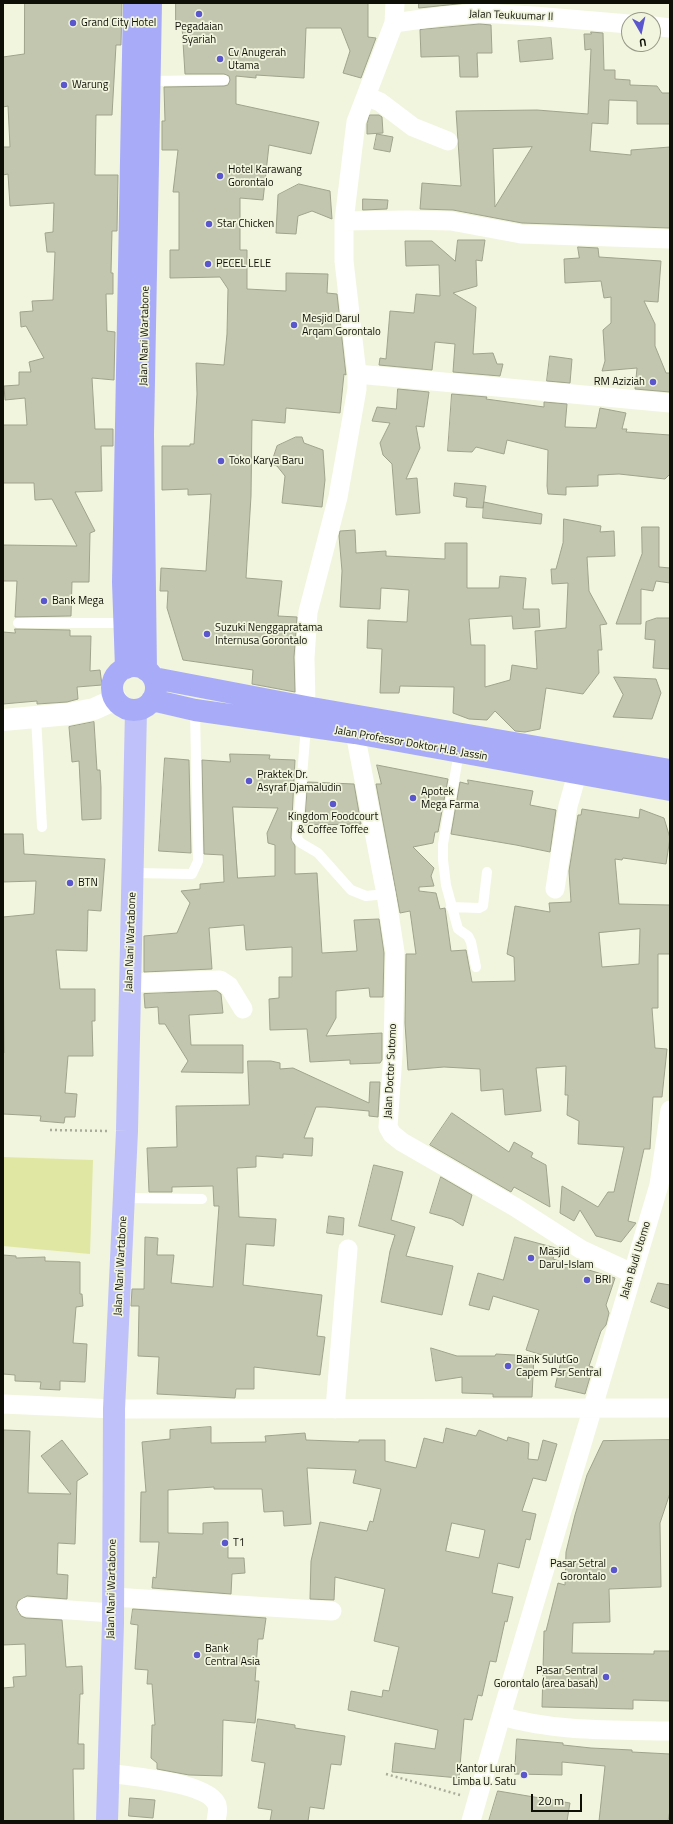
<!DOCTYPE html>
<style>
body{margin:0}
#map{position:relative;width:673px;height:1824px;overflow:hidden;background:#f2f5dd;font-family:"Titillium Web",sans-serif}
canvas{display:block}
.frame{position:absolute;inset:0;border:4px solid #0e0f07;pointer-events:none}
.north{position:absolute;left:621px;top:12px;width:40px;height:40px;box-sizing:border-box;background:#f2f5dd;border:1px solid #979987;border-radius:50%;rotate:171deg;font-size:11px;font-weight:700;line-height:16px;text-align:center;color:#0e0f07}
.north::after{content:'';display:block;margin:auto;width:14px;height:18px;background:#5a56ce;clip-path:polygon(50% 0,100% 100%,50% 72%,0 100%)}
.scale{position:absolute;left:531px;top:1794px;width:51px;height:18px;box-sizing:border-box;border:2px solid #0e0f07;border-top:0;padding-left:5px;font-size:12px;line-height:14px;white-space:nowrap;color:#0e0f07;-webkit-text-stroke:3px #f2f5dd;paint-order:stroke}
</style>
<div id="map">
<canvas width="673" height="1824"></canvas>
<div class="frame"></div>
<div class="north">U</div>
<div class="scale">20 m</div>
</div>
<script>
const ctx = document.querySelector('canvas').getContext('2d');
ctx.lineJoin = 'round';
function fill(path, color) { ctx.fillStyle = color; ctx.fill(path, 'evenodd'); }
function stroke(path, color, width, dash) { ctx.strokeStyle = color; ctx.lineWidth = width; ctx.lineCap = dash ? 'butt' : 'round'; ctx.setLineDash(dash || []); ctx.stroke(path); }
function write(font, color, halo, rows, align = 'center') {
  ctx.font = font + ' "Titillium Web",sans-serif'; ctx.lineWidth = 3.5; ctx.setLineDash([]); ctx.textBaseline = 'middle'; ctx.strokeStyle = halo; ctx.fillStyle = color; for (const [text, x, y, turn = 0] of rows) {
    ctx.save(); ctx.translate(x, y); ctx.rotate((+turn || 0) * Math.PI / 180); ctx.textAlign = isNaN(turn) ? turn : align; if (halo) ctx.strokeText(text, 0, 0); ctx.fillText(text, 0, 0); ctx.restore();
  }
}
const green = new Path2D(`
 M3 1157 93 1160 90 1254 3 1246Z`);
const building = new Path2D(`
 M25 3H122L121 45H116L112 115H96L95 175H118L117 231H112L111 273H113V294H106L107 331 115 332 114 380 92 378 95 429H113V446H101L102 491 75 492 95 531 90 533 89 582H72L71 616 15 617 17 581H3V545L77 546 52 499 35 500 34 483H3V425H27L25 398 5 400 4 386 19 385V372H31L29 362 44 358 26 326 21 327 20 312 33 311 32 301 53 300 55 252H47L45 233 53 232 54 203 10 206 8 174 3 175V147H10L8 106 3 107V57L24 54Z
 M176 3H368V37L376 38 361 78 343 73 350 51 341 28H306L304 78 256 75V78L236 76V104L319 122 311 154 269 145 263 200 240 198V250H247V289L286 291V273L328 274 327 293 337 294 346 375 344 374 340 413 286 408 285 423 252 420 251 496 246 578 282 581 278 616 297 617 294 657 295 692 252 684 253 670 183 660 167 608 168 591H160L161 568 206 571 211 494 188 495V489L162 490V446H190V444H194L197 394 196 363 224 365 227 334 228 289 220 277 170 278V250H179V192H173L178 150H162V121H165L164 87 224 86 228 85 230 80 229 76 224 74H185L182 26H176Z
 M419 3H467L419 8Z
 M480 24 491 25 492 53H477L478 77H460L459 56 421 57 420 30Z
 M591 32 603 33 604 70H615V79L630 80V85L657 86 662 93H670V124H637V101L609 100 608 124 592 123 590 151 631 155V150L670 147V228L522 223 453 210 420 209 422 183 461 186 456 111 537 110 588 114 591 49 585 50 584 34H591ZM532 147 495 207 493 149Z
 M551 38 553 59 520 62 518 41Z
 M370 115H379L382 117 383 133 367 134V124Z
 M377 134 393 137 390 152 374 149Z
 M299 184 330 191 332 219 312 211 298 216 296 234 276 233 278 195Z
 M363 199 388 200 387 209 363 210Z
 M458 240H485L482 261 476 260 477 286 453 293 476 307 473 354 493 353 497 364H503L500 376 453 372 455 344 435 342 432 370 379 365 380 358 386 359 390 311 414 313 416 294 440 296 439 265 406 266 405 241H432L455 261Z
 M578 247 598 248 599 257 661 261 658 302 644 301 655 324V346L666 373H670V392L635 389 637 368 602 371 605 361 603 330 611 323V297L604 298 601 281 565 283 564 259 579 258Z
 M550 356 572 359 570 383 547 381Z
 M398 389 429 392 424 427 416 426 420 448 406 479 417 478 420 513 396 515 392 464 383 455 380 443 390 423 372 421 377 407 396 409Z
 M452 394 487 397 486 399 544 407V402L567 404 565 427 596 428 600 408 626 413 622 429H627L626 432 670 435V474L665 479 619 474 598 475V486L566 487V495L548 494 547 486 548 450 507 440 504 454 476 447 472 452 448 451Z
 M296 437H302L304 443 323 450 325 480 322 507 282 503 285 476 277 466 271 464 277 446Z
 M455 483 486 486 483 508 466 507 467 498 454 496Z
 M484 502 542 514 541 524 483 518Z
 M564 519 601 526 600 532 614 531 615 556 587 557 589 591 607 624 600 625 602 650H598L599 673 583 694 546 688 540 729 525 732 515 731 495 711 487 720 469 719 453 713 454 687 400 686 399 693H380L382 649 367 648 368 620 407 622 409 590 381 588 380 609 340 607 342 571 339 536 340 531 355 530 356 553 386 551V556L445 559V543H467V588H499L500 576 526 578 523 609H539L540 627 513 629 512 616 469 619 471 645H485V687L510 680 512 665 537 669 535 631 566 628 568 583 552 584 551 569H556L563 543Z
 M642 527H659V567L670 568V583L656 581 653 591 641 589V624H616L642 554Z
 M657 618H670V669L653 668 655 640 645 639 646 622Z
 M15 629 70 630V636H91L90 671 100 670 102 685 77 687 78 699 67 702 37 704V701L3 704V632L15 633Z
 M614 677 656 679 661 693 652 719 613 717 623 695Z
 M94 722 97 770H100L101 787V819L82 820 79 761 72 762 69 727Z
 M230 754 270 755 269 759 295 760 291 838 295 846V874L317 873 322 953 357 951 354 920 379 919 384 953 383 997H370L369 988 336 991V1018L326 1036 382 1033V1060L380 1063 350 1064V1060L310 1062 307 1029 270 1030 269 999 279 998V977H292V947L246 950 244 925 209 928 212 969 144 972V936L177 933 190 903 181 891 200 889V884L224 882 223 855 204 854 202 760 230 762ZM233 807 278 808 267 833 268 843 275 845V876L238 878Z
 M165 758 189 760 191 853 159 851Z
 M377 765 448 779 438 832H435L433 843 413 847 434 868 431 876 434 886 419 887V891L436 893 440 909 445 908 451 951 466 950 472 982 515 981 514 957 507 954 515 906 550 912 549 903 571 902 569 871 578 815H581L582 809 639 818 640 809 664 818 670 838 666 864 623 858 622 860 615 859 619 904 670 905V954H658V1008H652L655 1048 667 1049 662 1097H653L650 1149H644L628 1221 636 1223 621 1242 596 1236 580 1210 574 1221 560 1213 562 1186 598 1207 608 1192H614L624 1147 578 1144 579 1121 567 1115 568 1095H565L566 1066 536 1068 541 1111 505 1115 503 1089 481 1091 480 1069 444 1067 408 1070 405 1023 406 954H416L410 911 400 913 376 784H381ZM640 929 639 964 602 967 599 933Z
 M468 780 533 791 530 805 556 810 550 852 516 845 451 834 460 782 468 784Z
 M308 782 354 784 361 824 305 825Z
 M3 834H23L24 854 105 859 101 911 88 910 87 951 56 950 60 989H95V1021H92L93 1056H68L65 1093 77 1094 75 1117H65L64 1123 40 1121 41 1116 3 1114V1053H4L3 917 34 914 36 881 3 882Z
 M217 991 221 994 223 1013 189 1015 191 1045H243V1073L181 1072 188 1061 165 1024H159L158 1007 145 1008 144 994Z
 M248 1061H271L280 1063V1069L293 1068 369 1103 370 1082H380L378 1117 369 1116V1111L325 1107H316L304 1138H313L312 1156 283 1154V1158L256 1156V1167L237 1168 239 1217 276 1219 274 1246 246 1244 243 1285 322 1295 317 1336 325 1337 320 1375 254 1367V1389H236L235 1398 157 1394 159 1357 138 1356 139 1306H131L132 1289H144L145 1237 158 1238 157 1255H174L171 1283 213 1287 219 1206H214L213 1186 172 1187V1192H149L147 1148 177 1147 176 1106 249 1105Z
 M452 1113 509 1152 514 1142 533 1153 531 1157 546 1165 550 1207 514 1187 511 1192 430 1145Z
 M374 1165 403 1172 391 1220 415 1227 406 1256 453 1266 442 1315 381 1302 390 1251 395 1235 359 1226Z
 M441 1177 472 1195 463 1226 452 1219 430 1213Z
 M329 1216 344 1218 343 1235 327 1233Z
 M515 1237 556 1248 553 1259 615 1278 606 1305 609 1313 606 1325 601 1331 589 1366 593 1367 585 1394 555 1387 561 1361 526 1350 539 1310 493 1296 489 1310 469 1305 478 1273 503 1280Z
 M3 1255 16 1256V1258L45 1257V1261L80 1262V1294H82L83 1306 76 1307 73 1343 87 1344 85 1382 60 1381V1390L40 1389 41 1382 15 1381V1375L3 1374Z
 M658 1283 670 1285V1309L651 1302Z
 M431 1348 457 1356H495L496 1354 534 1356 532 1397H493V1394L462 1393V1377L436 1381Z
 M211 1427V1443L266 1442 265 1436 305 1433 306 1440 359 1442V1440H385V1461L416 1468 424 1438 443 1443 446 1428 476 1436 479 1430 507 1441 508 1437 529 1443 528 1459 538 1460 543 1440 557 1444 546 1481 533 1478 522 1511 536 1514 530 1540 526 1539 519 1568 498 1563 492 1593 513 1597 507 1622 505 1621 496 1662 490 1661 482 1696 478 1695 472 1720 464 1719 459 1778 392 1772 395 1743 435 1749 438 1730 348 1710 351 1691 382 1697 383 1690 389 1691 399 1647 374 1641 385 1589 335 1577 334 1600 310 1599 311 1561 320 1522 367 1531 370 1521 373 1522 381 1489 353 1483 356 1470 307 1468 311 1524 284 1526 283 1511 264 1512 262 1489H214V1487L168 1490V1533L203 1534V1523L228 1522V1558H244L245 1573 232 1574 231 1594 152 1588 153 1577 156 1578 159 1542H140L141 1492H146L142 1442 170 1439V1430ZM452 1523 485 1530 479 1558 446 1551Z
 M4 1430 30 1431 28 1493 71 1494 41 1456 62 1440 88 1474 77 1481 75 1544 58 1543 57 1574 68 1575 67 1599 27 1596 18 1601 16 1607 21 1616 26 1618 62 1620 66 1667 82 1666 83 1694H80L78 1744H84V1769H73L74 1821H3V1688L14 1687 13 1677 26 1676 25 1644 3 1645Z
 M670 1440V1493L660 1523 661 1587 609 1589 610 1622 573 1623 572 1653 654 1654V1651H670V1701L633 1700V1709L542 1707 544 1631H546L558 1583 565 1585 566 1552 575 1515 587 1475 603 1441Z
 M133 1609 266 1618 263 1639H258L255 1681H259L255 1723 223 1720 222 1776 189 1775 157 1769V1763L151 1758 152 1725H155L152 1684H147L148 1670 135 1669 138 1625 131 1624Z
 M258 1719 295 1725V1728L345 1736 341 1765 331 1764 324 1809 310 1807 308 1821H270L272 1810 258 1808 265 1763 252 1761Z
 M517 1739 563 1743V1745L591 1748 632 1750V1752L670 1754V1810L668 1821H599L605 1766 562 1762V1775L515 1774Z
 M498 1791 570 1803 567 1821H489Z
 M130 1798 155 1800 153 1818 129 1816Z`);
const path = new Path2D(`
 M50 1130 109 1131
 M386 1774 460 1795`);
const service = new Path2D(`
 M150 81 224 80
 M18 623H124
 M36 717 42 827
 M306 726 297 839 301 843 318 853 351 890 366 896 386 894
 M459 752 443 844V860L446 885 458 929 468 936 471 942 476 967
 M133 873 192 874 198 861 195 710
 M451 907 479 908 483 906 487 872
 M125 1198 202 1199`);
const minor = new Path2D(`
 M394 23 443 16 480 13 534 16 629 24
 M653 26 670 28
 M366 96 380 102 413 127 448 141
 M344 221 407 220 451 221 521 234 670 239
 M357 374 670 403
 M306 707 305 658 308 612 338 497 357 389V374L344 261V221L356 122 394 23 395 3
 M355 733 386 894 395 952 393 1054 388 1127 392 1134 402 1142 515 1207 582 1250 632 1273
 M555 889 568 806 577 774
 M130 983 220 980 229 986 243 1009
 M3 1404 114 1409 670 1408
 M335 1409 348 1249
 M113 1597 332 1611
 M27 1607 112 1613
 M501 1716C556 1732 612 1730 670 1731
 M107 1773C129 1776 205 1782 216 1803 219 1808 217 1815 216 1821
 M471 1821 501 1716 659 1185 670 1110`);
const tertiary = new Path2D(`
 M3 720 69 714 94 709 116 699`);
const primary = new Path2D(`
 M107 1821 113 1623 114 1409 127 1131 136 710`);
const trunk = new Path2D(`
 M112 688a22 22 0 1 1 44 0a22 22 0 1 1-44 0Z
 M126 668 123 582 134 3
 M146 670 143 434 151 3
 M154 678 306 707 670 770
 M152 700 195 710 355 733 670 790`);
const markers = [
 [199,14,4,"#5a56ce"],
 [73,23,4,"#5a56ce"],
 [220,59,4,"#5a56ce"],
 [64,85,4,"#5a56ce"],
 [220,176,4,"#5a56ce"],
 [209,224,4,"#5a56ce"],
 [208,264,4,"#5a56ce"],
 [294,325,4,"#5a56ce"],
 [653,382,4,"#5a56ce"],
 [221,461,4,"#5a56ce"],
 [44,601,4,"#5a56ce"],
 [207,634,4,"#5a56ce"],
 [249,781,4,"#5a56ce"],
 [413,798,4,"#5a56ce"],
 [333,804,4,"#5a56ce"],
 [70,883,4,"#5a56ce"],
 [531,1258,4,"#5a56ce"],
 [587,1280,4,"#5a56ce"],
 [508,1366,4,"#5a56ce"],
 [225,1543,4,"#5a56ce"],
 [614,1570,4,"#5a56ce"],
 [197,1655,4,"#5a56ce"],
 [606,1677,4,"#5a56ce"],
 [524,1775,4,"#5a56ce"]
];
const streetNames = [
 ["Jalan Teukuumar II",511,16,2],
 ["Jalan Nani Wartabone",145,336,-89],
 ["Jalan Professor Doktor H.B. Jassin",411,744,10],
 ["Jalan Nani Wartabone",131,942,-88],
 ["Jalan Doctor Sutomo",391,1071,-87],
 ["Jalan Budi Utomo",636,1260,-73],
 ["Jalan Nani Wartabone",121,1266,-87],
 ["Jalan Nani Wartabone",112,1589,-89]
];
const poiNames = [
 ["Grand City Hotel",81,23],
 ["Pegadaian",199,27,"center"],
 ["Syariah",199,40,"center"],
 ["Cv Anugerah",228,53],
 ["Utama",228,66],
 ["Warung",72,85],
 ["Hotel Karawang",228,170],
 ["Gorontalo",228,183],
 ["Star Chicken",217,224],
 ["PECEL LELE",216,264],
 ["Mesjid Darul",302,319],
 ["Arqam Gorontalo",302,332],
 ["RM Aziziah",645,382,"right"],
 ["Toko Karya Baru",229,461],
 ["Bank Mega",52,601],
 ["Suzuki Nenggapratama",215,628],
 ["Internusa Gorontalo",215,641],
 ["Praktek Dr.",257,775],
 ["Asyraf Djamaludin",257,788],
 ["Apotek",421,792],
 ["Mega Farma",421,805],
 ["Kingdom Foodcourt",333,817,"center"],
 ["& Coffee Toffee",333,830,"center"],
 ["BTN",78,883],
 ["Masjid",539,1252],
 ["Darul-Islam",539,1265],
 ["BRI",595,1280],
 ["Bank SulutGo",516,1360],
 ["Capem Psr Sentral",516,1373],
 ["T1",233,1543],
 ["Pasar Setral",606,1564,"right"],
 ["Gorontalo",606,1577,"right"],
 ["Bank",205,1649],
 ["Central Asia",205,1662],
 ["Pasar Sentral",598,1671,"right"],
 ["Gorontalo (area basah)",598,1684,"right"],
 ["Kantor Lurah",516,1769,"right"],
 ["Limba U. Satu",516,1782,"right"]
];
fill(green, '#e0e7a2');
fill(building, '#c3c6ae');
stroke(building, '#a0a38c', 1);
stroke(path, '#a9ac99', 2.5, [2, 3]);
stroke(service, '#fff', 10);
stroke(minor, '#fff', 19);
stroke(tertiary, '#fff', 22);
stroke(primary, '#bec1fa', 22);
stroke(trunk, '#a8acf8', 22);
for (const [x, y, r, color] of markers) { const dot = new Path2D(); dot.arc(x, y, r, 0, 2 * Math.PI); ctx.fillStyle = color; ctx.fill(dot); stroke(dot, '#f2f5dd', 1.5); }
write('11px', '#0e0f07', '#f2f5dd', streetNames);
write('11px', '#0e0f07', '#f2f5dd', poiNames, 'left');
</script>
